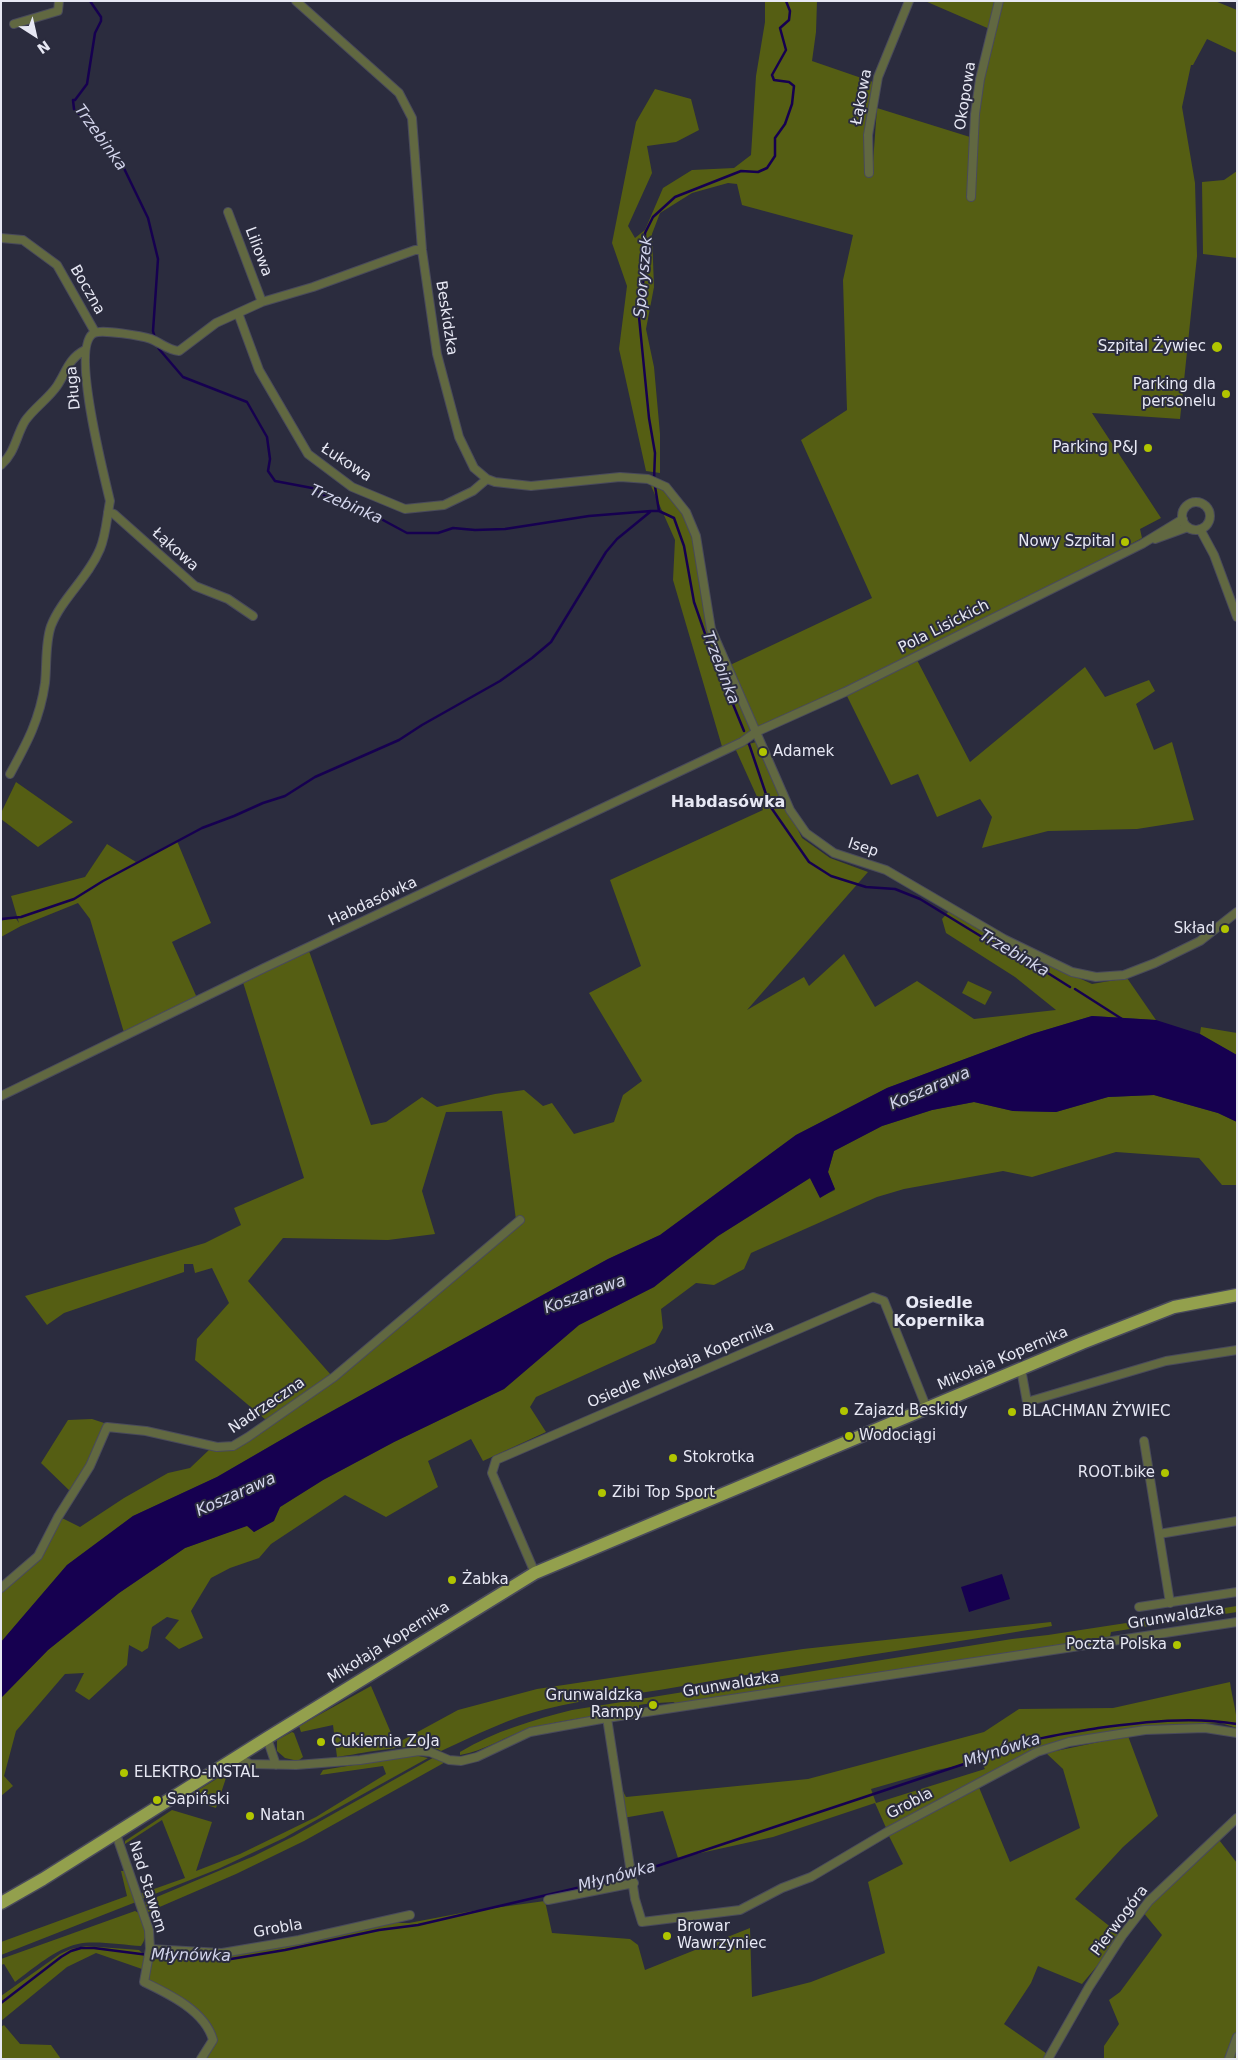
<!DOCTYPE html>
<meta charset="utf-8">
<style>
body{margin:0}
#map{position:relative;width:1238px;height:2060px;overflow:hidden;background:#2b2c3e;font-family:"DejaVu Sans",sans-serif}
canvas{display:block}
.frame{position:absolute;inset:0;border:2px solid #e7e8f4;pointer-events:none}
.north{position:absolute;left:10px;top:10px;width:50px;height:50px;-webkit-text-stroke:4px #2b2c3e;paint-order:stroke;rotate:145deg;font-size:14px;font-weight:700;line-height:20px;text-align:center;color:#e7e8f4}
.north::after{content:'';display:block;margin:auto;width:18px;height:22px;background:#e7e8f4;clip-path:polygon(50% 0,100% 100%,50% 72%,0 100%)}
</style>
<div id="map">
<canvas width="1238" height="2060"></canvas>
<div class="frame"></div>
<div class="north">N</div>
</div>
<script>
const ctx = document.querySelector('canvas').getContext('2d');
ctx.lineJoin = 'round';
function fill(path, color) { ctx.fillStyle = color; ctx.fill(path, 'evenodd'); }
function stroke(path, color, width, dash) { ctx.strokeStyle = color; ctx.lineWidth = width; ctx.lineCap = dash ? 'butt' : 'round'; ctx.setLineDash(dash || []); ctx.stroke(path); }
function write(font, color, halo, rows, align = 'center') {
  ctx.font = font + ' "DejaVu Sans",sans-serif'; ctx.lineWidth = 4; ctx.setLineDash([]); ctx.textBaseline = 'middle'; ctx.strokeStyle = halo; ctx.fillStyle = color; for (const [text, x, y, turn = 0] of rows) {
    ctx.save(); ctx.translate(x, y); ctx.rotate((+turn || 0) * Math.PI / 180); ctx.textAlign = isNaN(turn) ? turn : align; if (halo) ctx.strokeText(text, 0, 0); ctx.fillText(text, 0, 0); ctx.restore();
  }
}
const green = new Path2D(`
 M765 1H817L816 32 812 61 873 82 868 177 872 176 877 108 970 137 971 197 977 116 983 81 1003 1H1215L1237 10V53L1207 39 1193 65H1191L1182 107 1195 183 1197 256 1180 419 1092 413 1161 518 1140 529 1142 538 908 664 917 660 970 762 1085 667 1105 697 1149 680 1155 691 1136 704 1154 750 1172 742 1194 820 1137 829 1048 831 982 848 992 817 980 799 937 817 918 774 891 785 847 696 757 732 723 750 673 580 675 540 648 479 666 487 696 536 711 629 728 666 872 598 801 440 847 410 843 280 853 235 742 205 737 184 728 183 692 193 660 213 652 234 654 287 646 329 654 367 660 434V473L646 471 619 349 627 286 612 243 636 122 655 89 691 99 699 130 676 142 647 146 652 173 628 226 635 238 645 230 663 188 692 170 734 168 751 155 756 76 765 22Z
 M925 1H999L992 30Z
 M1237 171V258L1203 254 1202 182 1224 180Z
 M756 742 802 838 830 858 868 872 747 1010 804 977 809 986 844 954 875 1007 917 981 974 1019 1056 1010 1015 977 946 933 942 919 949 911 1000 942 1092 984 1127 978 1156 1020 1092 1016 1032 1034 887 1088 796 1135 660 1235 608 1259 305 1426 217 1477 133 1516 67 1565 1 1642V1592L40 1559 62 1518 80 1527 124 1498 168 1473 190 1468 210 1449 233 1446 336 1379 516 1220 502 1111 446 1112 422 1191 435 1234 388 1240 283 1238 248 1281 331 1375 266 1420 195 1360 197 1339 229 1303 212 1268 195 1273 193 1264H184V1272L64 1313 47 1325 25 1296 205 1243 241 1225 234 1208 304 1178 242 979 309 951 371 1125 386 1122 422 1097 437 1107 495 1094 524 1090 543 1106 552 1103 574 1134 614 1122 623 1095 642 1081 589 993 641 966 610 880 763 810 735 748Z
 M16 782 73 822 38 847 1 819V813Z
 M177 841 211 923 172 942 198 1000 125 1036 90 919 78 903 21 926 1 937V921L15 917 19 923 11 896 85 877 107 844 136 862Z
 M968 981 992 992 985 1005 962 993Z
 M1201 1027 1237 1033 1236 1055 1200 1034Z
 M1154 1095 1218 1113 1237 1122V1185H1222L1199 1158 1116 1152 1032 1177 1003 1171 904 1189 877 1197 751 1253 744 1269 714 1285 696 1283 661 1309 663 1328 655 1343 536 1397 530 1407 546 1432 483 1461 471 1439 428 1461 438 1487 386 1517 345 1495 271 1544 259 1558 230 1568 211 1578 191 1611 203 1638 179 1649 165 1638 179 1620 167 1617 152 1627 148 1648 142 1652 129 1645 127 1665 89 1700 75 1691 84 1673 65 1674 16 1731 4 1776 13 1786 1 1796V1698L48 1650 119 1593 185 1548 248 1525 254 1532 273 1521 280 1507 323 1480 394 1442 504 1389 579 1325 654 1287 718 1236 810 1178 820 1197 835 1190 828 1172 834 1151 882 1126 932 1110 974 1102 1013 1111 1056 1112 1108 1097Z
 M92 1419 104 1423 107 1427 73 1494 41 1463 68 1420Z
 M1237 1606V1612L1111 1632 1110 1637 675 1704 674 1702C662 1703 652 1703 639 1705V1710C603 1715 564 1719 529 1729 505 1736 485 1751 460 1755V1752C495 1731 533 1720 572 1710L1012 1639 1048 1635Z
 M1051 1622 1052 1626C927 1647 802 1664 677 1687 634 1695 589 1698 546 1709 509 1718 476 1735 441 1751 422 1740 361 1754 337 1757L333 1725 301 1732 299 1726 371 1686 397 1747 401 1741 458 1710 537 1689 803 1649Z
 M1230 1682C1232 1698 1237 1712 1237 1728L1221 1723 1149 1726 1036 1748 887 1830 875 1803 773 1837 678 1858 663 1811 623 1818 616 1778 626 1797 808 1779 984 1732 1019 1709 1113 1708ZM980 1761 985 1769 876 1803 871 1789 937 1770Z
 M292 1732 294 1733 303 1757 298 1761 285 1758 277 1751V1740Z
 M1128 1736 1158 1816 1123 1847 1075 1899 1122 1936 1082 1984 1038 1966 1031 1983 1004 2024 1050 2056 1048 2059H199L212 2040 208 2028 148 1979 151 1953 220 1954 391 1923H409L472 1911 545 1901 552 1933 630 1939 638 1945 645 1970 750 1928 752 1997 811 1982 885 1953 868 1882 903 1864 887 1832 978 1785 1010 1862 1080 1828 1063 1769 1046 1753Z
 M414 1755 428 1758 284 1838 218 1869 142 1899 140 1894 185 1878 162 1820 125 1844V1841L172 1810 212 1822 196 1871 240 1854 316 1817 386 1774 383 1766 320 1775 323 1770Z
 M438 1755 449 1760 304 1841 236 1874 148 1912 145 1902 254 1856 294 1836Z
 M228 1772 216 1808 195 1801 192 1796 195 1792Z
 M1216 1836 1237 1863V2059H1104V2046L1119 2024 1109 2000 1120 1992 1162 1935 1142 1911Z
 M121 1871H126L136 1902 1 1955V1942L127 1896Z
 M135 1911 141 1914C145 1926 149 1935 141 1946 124 1945 93 1940 78 1944 55 1949 34 1968 15 1982L4 1964 1 1965V1959Z
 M86 1946 139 1950C147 1957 145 1960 142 1969L96 1953 67 1967 1 2021V1996L60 1954 71 1949Z
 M4 2025 20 2044 51 2045 61 2059H1V2027Z`);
const water = new Path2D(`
 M1092 1016 1156 1020 1200 1034 1237 1055V1122L1218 1113 1154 1095 1108 1097 1056 1112 1013 1111 974 1102 932 1110 882 1126 834 1151 828 1172 835 1189 820 1198 810 1178 718 1236 654 1287 579 1325 504 1389 394 1442 323 1480 280 1507 274 1521 254 1532 247 1526 185 1548 119 1593 48 1650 1 1698V1642L67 1565 133 1516 217 1477 305 1426 608 1259 660 1235 796 1135 887 1088 1032 1034Z
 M1002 1574 1010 1599 969 1612 961 1587Z`);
const stream = new Path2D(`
 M90 1 101 17V21L95 33 87 84 75 100H73L74 109 119 158 148 218 158 259 153 331 155 338
 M157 344 159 349 183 377 247 402 267 437 270 459 268 471 275 481 312 488 325 496 355 505 407 533H438L453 528 475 530 505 529 589 516 651 511H659L674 518 684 546 694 602 710 648 744 731
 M659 511 654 480 655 453 649 418 639 317 645 266V233L653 217 675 197 741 171 758 172 767 168 775 156V138L785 124 792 104 794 86 789 82 774 80 772 75 786 50 780 28 789 20 790 11 786 1
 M748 741 770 806 809 862 831 876 866 887 895 889 920 899 1000 948 1043 970 1070 987
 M1 919 21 917 74 899 103 881 202 828 234 816 263 803 285 796 315 777 399 740 422 725 500 681 532 658 551 642 606 552 617 539 650 512
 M1075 989 1122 1019
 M1 2003 61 1957 71 1951 81 1948H94L164 1957 231 1959 285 1950 379 1930 418 1925 624 1877 994 1754C1028 1738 1062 1734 1098 1728 1144 1722 1191 1716 1237 1724`);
const minor = new Path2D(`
 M296 1 399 93 412 118 422 250 437 354 459 437 474 468 487 479 495 482 531 486 620 477 648 479 666 487 686 512 696 536 711 629 790 810 806 833 834 853 886 870 1004 939 1072 972 1096 977 1124 975 1155 963 1200 941 1237 912
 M14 24 58 11 59 1
 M869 173 868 135 878 77 909 1
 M971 197 975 114 980 79 999 1
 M228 212 262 302
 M1 238 23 240 57 265 95 332
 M238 313 259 370 308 454 352 487 405 509 444 505 473 491 487 479
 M1 465C15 453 16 436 25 421 34 408 48 399 57 386 67 371 68 359 85 350
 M1182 516a14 14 0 1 1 28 0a14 14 0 1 1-28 0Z
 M108 512 114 514 195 586 228 599 253 616
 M1200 529 1214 555 1237 617
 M1155 539 1188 527
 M10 774C27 743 40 719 45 683 47 665 45 643 51 626 62 598 88 578 100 549 106 535 107 516 110 501 104 475 70 345 94 333 102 329 142 336 151 339 161 343 168 350 179 351L216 323 262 302 313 287 415 250H422
 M1 1096 264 968 742 742 756 732 845 692 1142 544 1183 519
 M1021 1369 1027 1402 1166 1361 1237 1350
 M1144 1441 1170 1603
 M1159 1534 1237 1521
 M535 1573 492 1473 496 1460 873 1297 884 1301 927 1409
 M1 1588 38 1556 58 1517 90 1466 107 1427 146 1431 217 1447 233 1446 248 1437 334 1377 520 1220
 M1139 1607 1237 1592
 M607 1718 635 1899 642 1922 740 1910 782 1888 811 1877 887 1832 1037 1752 1069 1742 1145 1730 1205 1728 1237 1733
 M267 1738 276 1765
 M237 1757 250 1764 296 1765 360 1760 419 1751 430 1752 449 1760 461 1761 477 1757 530 1732 607 1718 1237 1622
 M116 1834 149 1930 150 1949 144 1982C169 1994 205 2011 213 2040L201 2059
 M548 1900 634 1883
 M150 1949 222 1953 299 1940 410 1915
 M1048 2059 1089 1987 1122 1936 1149 1901 1237 1818
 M1229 2059 1237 2037`);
const primary = new Path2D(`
 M1 1903 43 1879 267 1738 535 1573 1082 1343 1174 1307 1237 1295`);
const markers = [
 [1217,347,6,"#b1c500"],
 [1226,394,5,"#b1c500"],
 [1148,448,5,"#b1c500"],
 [1125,542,5,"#b1c500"],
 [763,752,5,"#b1c500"],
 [1225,929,5,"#b1c500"],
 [844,1411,5,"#b1c500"],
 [1012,1412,5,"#b1c500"],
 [849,1436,5,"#b1c500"],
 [673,1458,5,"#b1c500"],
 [1165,1473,5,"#b1c500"],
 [602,1493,5,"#b1c500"],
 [452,1580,5,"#b1c500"],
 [1177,1645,5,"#b1c500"],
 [653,1705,5,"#b1c500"],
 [321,1742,5,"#b1c500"],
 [124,1773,5,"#b1c500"],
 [157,1800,5,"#b1c500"],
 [250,1816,5,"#b1c500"],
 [667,1936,5,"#b1c500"]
];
const streetNames = [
 ["Okopowa",966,96,-81],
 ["Łąkowa",862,97,-79],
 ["Liliowa",258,252,69],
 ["Boczna",87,290,60],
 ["Beskidzka",446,318,81],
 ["Długa",74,388,-95],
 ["Łukowa",346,463,33],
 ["Łąkowa",175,550,42],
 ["Pola Lisickich",944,627,-27],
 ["Isep",863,848,18],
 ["Habdasówka",373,902,-25],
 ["Mikołaja Kopernika",1003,1359,-23],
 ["Osiedle Mikołaja Kopernika",681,1365,-23],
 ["Nadrzeczna",267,1406,-34],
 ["Grunwaldzka",1176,1617,-9],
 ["Mikołaja Kopernika",389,1643,-32],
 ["Grunwaldzka",731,1685,-9],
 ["Grobla",910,1804,-28],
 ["Nad Stawem",147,1887,73],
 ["Pierwogóra",1120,1921,-53],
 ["Grobla",278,1929,-10]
];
const poiNames = [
 ["Szpital Żywiec",1206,347,"right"],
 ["Parking dla",1216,385,"right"],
 ["personelu",1216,402,"right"],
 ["Parking P&J",1138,448,"right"],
 ["Nowy Szpital",1115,542,"right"],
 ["Adamek",773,752],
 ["Skład",1215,929,"right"],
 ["Zajazd Beskidy",854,1411],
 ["BLACHMAN ŻYWIEC",1022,1412],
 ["Wodociągi",859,1436],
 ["Stokrotka",683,1458],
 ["ROOT.bike",1155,1473,"right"],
 ["Zibi Top Sport",612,1493],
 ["Żabka",462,1580],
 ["Poczta Polska",1167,1645,"right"],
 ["Grunwaldzka",643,1696,"right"],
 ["Rampy",643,1713,"right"],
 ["Cukiernia ZoJa",331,1742],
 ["ELEKTRO-INSTAL",134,1773],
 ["Sapiński",167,1800],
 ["Natan",260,1816],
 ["Browar",677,1927],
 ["Wawrzyniec",677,1944]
];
const waterNames = [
 ["Trzebinka",100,138,54],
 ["Sporyszek",644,277,-85],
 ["Trzebinka",346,505,23],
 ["Trzebinka",720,668,69],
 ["Trzebinka",1014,954,30],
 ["Koszarawa",930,1089,-23],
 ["Koszarawa",585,1295,-20],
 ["Koszarawa",236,1495,-24],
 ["Młynówka",1002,1751,-18],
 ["Młynówka",617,1877,-15],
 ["Młynówka",191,1956,1]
];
const neighbourhoodNames = [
 ["Habdasówka",728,803],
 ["Osiedle",939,1304],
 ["Kopernika",939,1322]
];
fill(green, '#555e13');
fill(water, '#160050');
stroke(stream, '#160050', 2.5);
stroke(minor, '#494a5b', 10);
stroke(primary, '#494a5b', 15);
stroke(minor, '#616841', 8);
stroke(primary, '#93a04d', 12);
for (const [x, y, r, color] of markers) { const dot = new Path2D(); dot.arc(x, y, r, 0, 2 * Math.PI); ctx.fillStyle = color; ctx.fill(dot); stroke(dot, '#2b2c3e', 2); }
write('15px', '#e7e8f4', '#2b2c3e', streetNames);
write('15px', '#e7e8f4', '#2b2c3e', poiNames, 'left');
write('italic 16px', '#d3d5ec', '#2b2c3e', waterNames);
write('bold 16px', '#e7e8f4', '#2b2c3e', neighbourhoodNames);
</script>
